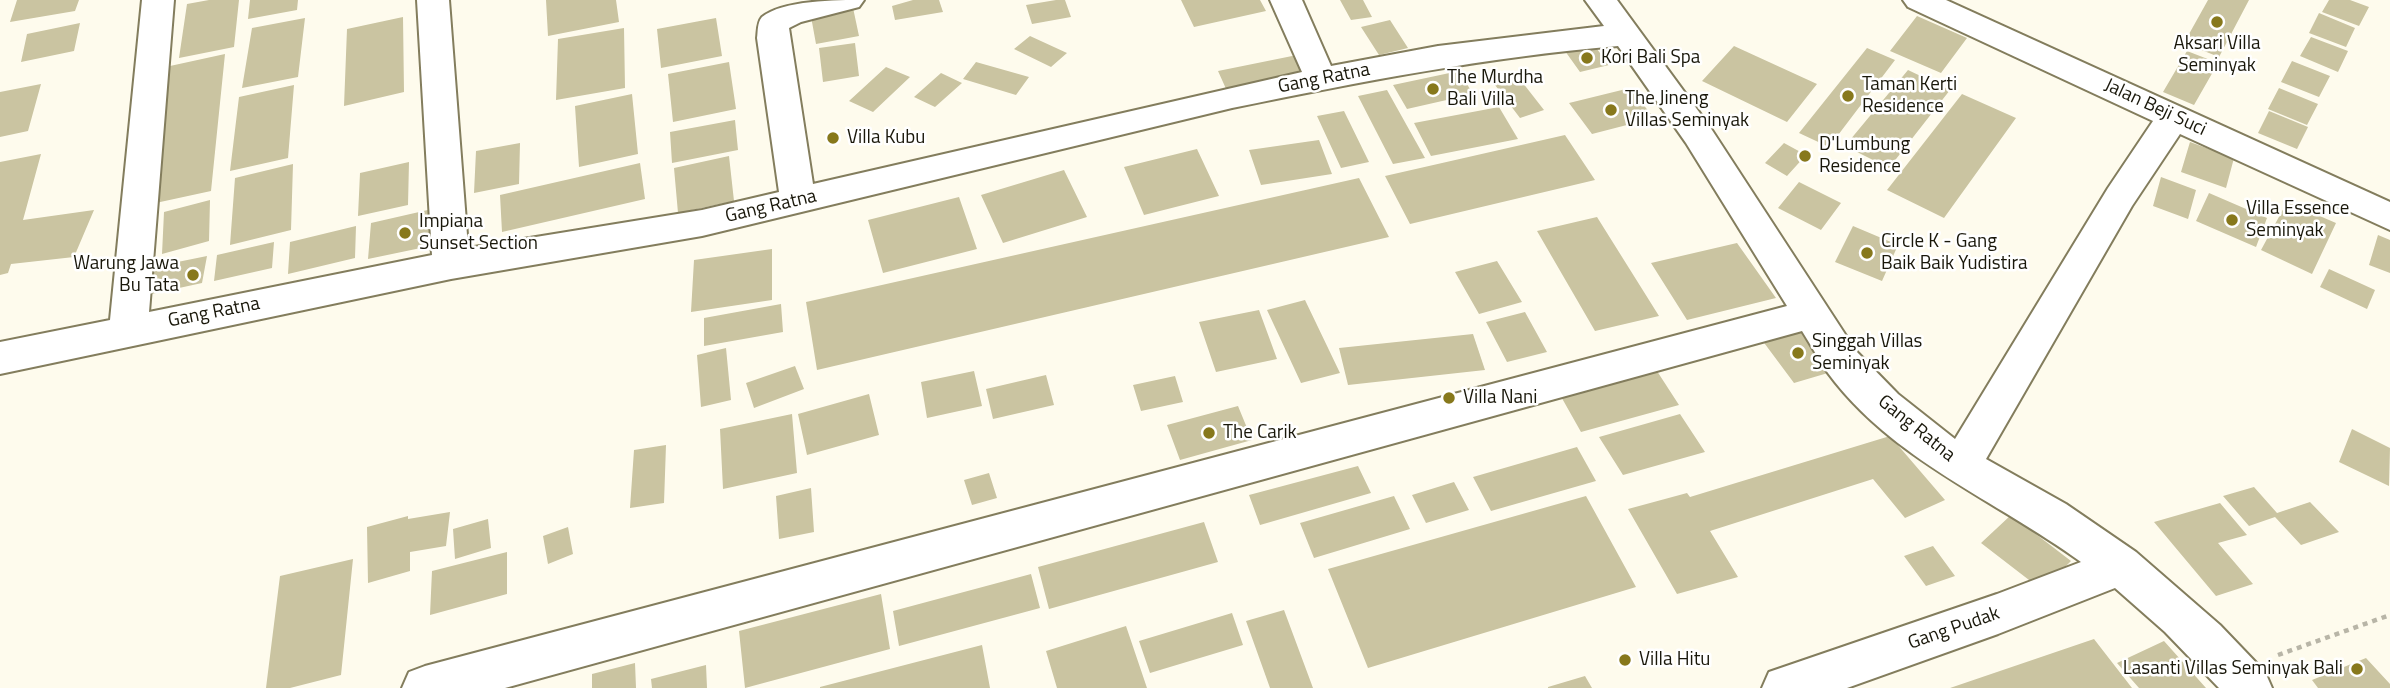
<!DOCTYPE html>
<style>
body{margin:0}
canvas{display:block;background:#fefbed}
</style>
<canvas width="2390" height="688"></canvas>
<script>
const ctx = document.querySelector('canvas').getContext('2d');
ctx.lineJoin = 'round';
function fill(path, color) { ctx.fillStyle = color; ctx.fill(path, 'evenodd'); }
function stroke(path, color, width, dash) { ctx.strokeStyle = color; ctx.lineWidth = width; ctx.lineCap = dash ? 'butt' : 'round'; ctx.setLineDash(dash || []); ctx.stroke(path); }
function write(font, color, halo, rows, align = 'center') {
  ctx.font = font + ' "Titillium Web",sans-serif'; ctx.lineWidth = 5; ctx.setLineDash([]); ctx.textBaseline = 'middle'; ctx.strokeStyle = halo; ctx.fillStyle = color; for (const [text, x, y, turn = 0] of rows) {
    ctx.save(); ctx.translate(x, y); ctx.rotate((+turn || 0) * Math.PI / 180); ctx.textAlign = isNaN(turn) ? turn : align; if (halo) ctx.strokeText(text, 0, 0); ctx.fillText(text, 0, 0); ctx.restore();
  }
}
const building = new Path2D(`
 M17 0H79L75 11 10 22Z
 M209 0H239L234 47 179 58 187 4Z
 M250 0H298L297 10 248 19Z
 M546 0H616L619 22 548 36Z
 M913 0H939L943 12 895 20 892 6Z
 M1056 0H1065L1071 17 1032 24 1026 5Z
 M1181 0H1260L1266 11 1194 27Z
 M1340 0H1363L1372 17 1351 20Z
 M2208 0H2249L2219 57 2184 43Z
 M2329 0H2350L2369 7 2359 26 2322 12Z
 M852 3 859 36 816 44 810 11Z
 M2319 13 2355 28 2346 47 2309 33Z
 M1917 16 1967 38 1941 73 1890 51Z
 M403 17 404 92 344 106 347 29Z
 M305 18 298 77 242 88 252 28Z
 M716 18 722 56 661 68 657 29Z
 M1390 20 1408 48 1379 55 1361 27Z
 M80 23 74 51 21 62 27 34Z
 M624 28 625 88 556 100 558 39Z
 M1030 36 1067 53 1051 67 1014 49Z
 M2311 37 2348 51 2338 72 2300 56Z
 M855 43 859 76 823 82 819 48Z
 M1594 45 1609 65 1580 72 1565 51Z
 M1734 46 1817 84 1787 122 1702 81Z
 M1867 48 1895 60 1829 147 1799 133Z
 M2187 51 2218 63 2194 105 2163 92Z
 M225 54 211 191 151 204 170 66Z
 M1302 54 1312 73 1227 91 1218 71Z
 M2292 61 2330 76 2319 97 2281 82Z
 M729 62 736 109 673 122 668 74Z
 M976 62 1029 77 1016 95 963 79Z
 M886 67 910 77 873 112 849 101Z
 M1908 70 1950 90 1889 168 1845 146Z
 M1459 71 1473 94 1407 109 1393 85Z
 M941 73 962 83 935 107 914 97Z
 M1519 78 1544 110 1520 118 1495 85Z
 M41 84 28 131 0 137V92Z
 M294 85 288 158 230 171 239 97Z
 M1630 88 1654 118 1592 134 1569 103Z
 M2279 88 2318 104 2307 125 2268 109Z
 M1387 90 1425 158 1393 164 1358 96Z
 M632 94 638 154 579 167 575 106Z
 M1962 94 2016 118 1944 218 1887 190Z
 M1499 107 1518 139 1431 156 1414 123Z
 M1344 111 1369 162 1341 168 1317 116Z
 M2269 111 2308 127 2297 149 2258 133Z
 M735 120 738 150 672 163 670 132Z
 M1565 135 1595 180 1410 224 1385 176Z
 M1319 140 1332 174 1261 185 1249 150Z
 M2190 142 2234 158 2226 188 2181 172Z
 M520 143 519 184 474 193 476 151Z
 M1784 143 1806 155 1787 176 1765 163Z
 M1197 149 1219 196 1144 215 1124 167Z
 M41 154 23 220 94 210 74 257 11 264 8 273 0 275V162Z
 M729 156 734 201 678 213 674 168Z
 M409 162 408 205 358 216 360 173Z
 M640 163 645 199 502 232 500 195Z
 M293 164 291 230 230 245 235 178Z
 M1064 170 1087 217 1003 243 981 195Z
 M2161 177 2196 190 2188 219 2153 206Z
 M1359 178 1389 237 817 370 806 302Z
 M1799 182 1841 203 1821 230 1778 208Z
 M2209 193 2267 218 2256 247 2196 221Z
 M959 197 977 249 883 273 868 220Z
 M210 200 209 241 162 254 164 212Z
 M2287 202 2336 223 2312 274 2261 250Z
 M441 207 440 244 368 259 371 223Z
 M1597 217 1659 316 1595 331 1537 231Z
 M356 226 355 258 288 274 290 242Z
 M1853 226 1898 245 1882 281 1835 262Z
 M2378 235 2390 240V273L2369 265Z
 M274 242 272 268 214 281 217 255Z
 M1737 243 1776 298 1687 320 1651 263Z
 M772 249V300L691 312 694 260Z
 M207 256 202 283 147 295 153 267Z
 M1497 261 1522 302 1479 314 1455 272Z
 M2329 269 2375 290 2367 309 2320 287Z
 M1305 300 1340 373 1301 383 1267 310Z
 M781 304 783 332 704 346V318Z
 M1259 310 1277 359 1216 372 1199 322Z
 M1525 312 1547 352 1507 362 1486 322Z
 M1802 324 1838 370 1794 383 1759 336Z
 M1473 334 1485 370 1348 385 1339 348Z
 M726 348 731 400 701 407 697 355Z
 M795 366 804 389 754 408 746 383Z
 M1655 368 1679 405 1581 432 1559 393Z
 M974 371 982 406 927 418 921 382Z
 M1046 375 1054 405 993 419 986 389Z
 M1175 376 1183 402 1141 411 1133 385Z
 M869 394 879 435 807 455 798 414Z
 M1238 406 1252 440 1180 460 1167 425Z
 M792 414 797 473 723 489 720 429Z
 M1680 414 1705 452 1623 475 1599 437Z
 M2352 429 2390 448 2389 486 2339 462Z
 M1890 436 1945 500 1905 518 1873 479 1710 531 1738 577 1677 594 1628 509 1687 493 1690 497Z
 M666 445 664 503 630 508 634 450Z
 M1577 447 1596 481 1491 511 1473 477Z
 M1358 466 1371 493 1260 525 1249 495Z
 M989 473 997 498 972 505 964 480Z
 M1454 482 1469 510 1426 523 1412 495Z
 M2254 487 2277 513 2310 502 2339 532 2301 545 2275 517 2249 526 2223 496Z
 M811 488 814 532 779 539 776 496Z
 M1394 496 1410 529 1314 558 1300 523Z
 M1586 496 1636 587 1368 668 1328 569Z
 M2220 503 2247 535 2218 543 2253 584 2216 596 2154 522Z
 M450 512 446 546 410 552V571L368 583 367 527 408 516V519Z
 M2011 515 2071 561 2042 590 1981 543Z
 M488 519 491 548 455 559 453 529Z
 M1204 522 1218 562 1049 609 1038 567Z
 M568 527 573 554 548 564 543 536Z
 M1933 546 1955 576 1926 586 1904 556Z
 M507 552V594L430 615 432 571Z
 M353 559 341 675 290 688H266L280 576Z
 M1031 574 1040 608 899 646 893 611Z
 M881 594 890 649 745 688 739 631Z
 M1284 610 1313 688H1270L1246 621Z
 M1232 613 1243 645 1150 673 1139 641Z
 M1126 626 1147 688H1057L1046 651Z
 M2094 639 2132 688H1950Z
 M2164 641 2206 688H2139L2117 663Z
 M982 645 990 688H820V687Z
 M2366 658 2390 684V688H2318L2312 680Z
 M635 663 636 688H592V674Z
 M706 665 707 688H652L651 679Z
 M1585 676 1592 688H1548V687Z`);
const path = new Path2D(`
 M2278 655 2390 615`);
const minor = new Path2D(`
 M142 0H174L149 312 432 255 417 0H449L468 248 702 210 779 192 757 38C758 31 757 23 762 17 783 0 836 0 864 0L859 7 801 22 789 28 813 184 1302 72 1270 0H1302L1331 66 1438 46 1604 26 1585 0H1617L1710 127 1856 351 1898 394 1955 439 2108 188 2153 121 1908 7 1903 0H1946L2390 202V230L2180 134 2132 206 1986 459 2066 504 2136 552 2220 625 2265 672 2272 688H2219L2165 632 2115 588 1998 634 1847 688H1762L1769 672 1997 594 2081 562C1996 500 1892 460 1828 373 1819 360 1811 345 1802 331L505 688H402L409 672 425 666 1787 306 1686 143 1618 46C1487 57 1360 82 1232 108L702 236 451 279 0 374V342L110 320Z`);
const markers = [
 [2217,22,7,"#87781c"],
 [1587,58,7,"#87781c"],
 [1433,89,7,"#87781c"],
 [1848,96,7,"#87781c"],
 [1611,110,7,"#87781c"],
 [833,138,7,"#87781c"],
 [1805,156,7,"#87781c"],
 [2232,220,7,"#87781c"],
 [405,233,7,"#87781c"],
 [1867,253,7,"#87781c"],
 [193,275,7,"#87781c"],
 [1798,353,7,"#87781c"],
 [1449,398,7,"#87781c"],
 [1209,433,7,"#87781c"],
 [1625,660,7,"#87781c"],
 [2357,669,7,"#87781c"]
];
const poiNames = [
 ["Aksari Villa",2217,44,"center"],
 ["Seminyak",2217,66,"center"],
 ["Kori Bali Spa",1601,58],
 ["The Murdha",1447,78],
 ["Bali Villa",1447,100],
 ["Taman Kerti",1862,85],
 ["Residence",1862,107],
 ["The Jineng",1625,99],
 ["Villas Seminyak",1625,121],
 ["Villa Kubu",847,138],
 ["D'Lumbung",1819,145],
 ["Residence",1819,167],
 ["Villa Essence",2246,209],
 ["Seminyak",2246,231],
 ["Impiana",419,222],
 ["Sunset Section",419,244],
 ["Circle K - Gang",1881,242],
 ["Baik Baik Yudistira",1881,264],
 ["Warung Jawa",179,264,"right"],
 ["Bu Tata",179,286,"right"],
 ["Singgah Villas",1812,342],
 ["Seminyak",1812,364],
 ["Villa Nani",1463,398],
 ["The Carik",1223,433],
 ["Villa Hitu",1639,660],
 ["Lasanti Villas Seminyak Bali",2343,669,"right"]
];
const streetNames = [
 ["Gang Ratna",1324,79,-11],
 ["Jalan Beji Suci",2155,108,25],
 ["Gang Ratna",771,207,-13],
 ["Gang Ratna",214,313,-11],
 ["Gang Ratna",1916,429,39],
 ["Gang Pudak",1954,629,-19]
];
fill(building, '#cac4a1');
stroke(minor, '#837d5d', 4);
stroke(path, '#b8b5a7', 4.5, [5, 5]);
fill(minor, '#fff');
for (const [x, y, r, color] of markers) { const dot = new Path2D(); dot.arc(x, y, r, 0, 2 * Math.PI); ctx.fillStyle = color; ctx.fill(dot); stroke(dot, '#fff', 2.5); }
write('19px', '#19170a', '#fff', poiNames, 'left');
write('19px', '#19170a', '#fff', streetNames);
</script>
